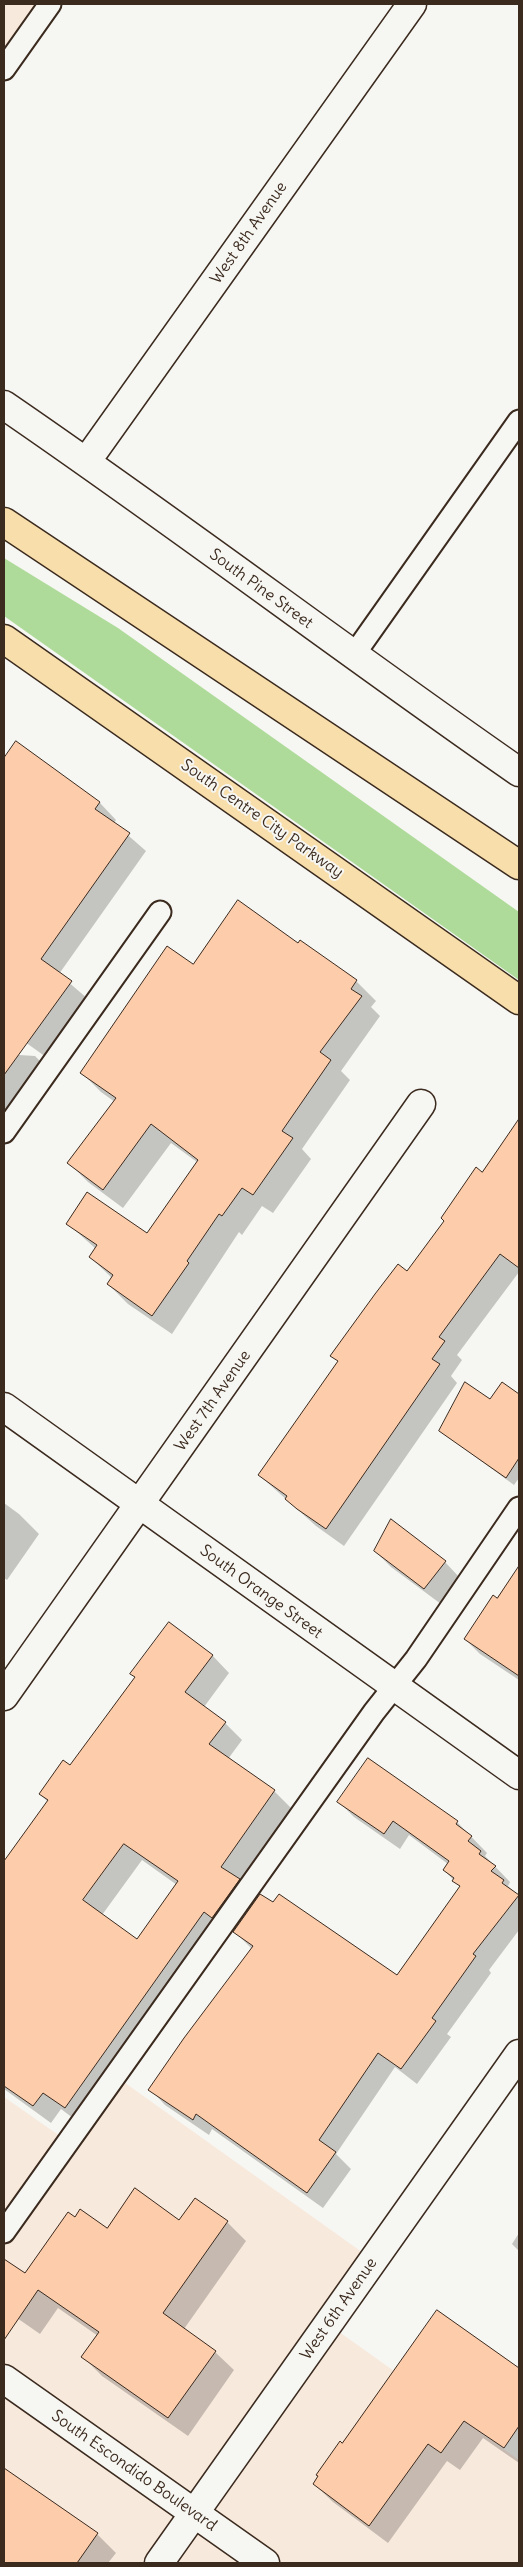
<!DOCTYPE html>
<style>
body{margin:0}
#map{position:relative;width:523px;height:2567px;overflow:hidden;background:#f6f6f2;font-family:Delius,sans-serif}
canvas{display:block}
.frame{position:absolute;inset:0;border:5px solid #3b2a1e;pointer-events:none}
</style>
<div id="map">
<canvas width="523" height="2567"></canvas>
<div class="frame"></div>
</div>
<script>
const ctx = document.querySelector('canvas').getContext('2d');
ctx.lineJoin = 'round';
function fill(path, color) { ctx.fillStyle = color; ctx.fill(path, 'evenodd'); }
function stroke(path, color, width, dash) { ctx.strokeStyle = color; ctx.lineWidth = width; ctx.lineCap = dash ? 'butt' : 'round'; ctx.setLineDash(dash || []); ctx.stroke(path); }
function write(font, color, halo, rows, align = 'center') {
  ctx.font = font + ' Delius,sans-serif'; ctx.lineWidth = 4; ctx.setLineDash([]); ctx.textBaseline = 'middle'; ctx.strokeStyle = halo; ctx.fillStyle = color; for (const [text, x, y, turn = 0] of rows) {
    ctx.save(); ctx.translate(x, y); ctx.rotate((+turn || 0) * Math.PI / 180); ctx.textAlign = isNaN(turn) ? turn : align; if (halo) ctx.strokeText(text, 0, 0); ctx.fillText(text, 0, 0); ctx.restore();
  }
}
const built = new Path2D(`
 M4 4H50L4 69Z
 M114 2075 373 2260 328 2324 519 2460V2563H4V2097L67 2141Z`);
const green = new Path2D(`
 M4 558 118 628 519 912V980L4 616Z`);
const shadow = new Path2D(`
 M16 743 100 803 116 820 114 823 146 851 59 974 88 999 46 1057 4 1027V761Z
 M298 945 356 981 376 1001 371 1007 380 1016 341 1071 350 1080 302 1149 311 1159 273 1213 262 1206 242 1235 239 1232 172 1334 128 1304 108 1284 112 1278 90 1257 96 1249 67 1223 147 1235 197 1162 171 1143 123 1208 88 1182 69 1163 115 1102 101 1092 82 1073 193 966Z
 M4 1054 35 1056 50 1071 4 1120Z
 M519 1122V1272L457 1355 462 1360 451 1376 457 1383 344 1546 316 1526 259 1475 339 1362 332 1355 407 1272Z
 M503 1383 519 1394V1478L514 1485 440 1431 490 1401Z
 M4 1503 19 1514 39 1534 7 1580 4 1578Z
 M375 1551 445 1562 460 1578 441 1604 391 1567Z
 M519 1569V1680L480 1654 465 1639Z
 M212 1655 229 1673 204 1707 225 1723 242 1740 228 1759 274 1791 291 1808 240 1882 258 1899 397 1977 461 1888 444 1870 448 1864 409 1835 400 1849 354 1817 339 1802 368 1759 457 1822 487 1853 485 1856 510 1882 508 1886 519 1897V1930L489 1970 491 1973 447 2034 451 2037 417 2084 395 2067 336 2154 351 2169 323 2208 212 2129 209 2135 165 2105 150 2089 252 1949 233 1930 230 1934 221 1928 82 2125 61 2109 51 2123 4 2089V1863L48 1802 40 1794ZM142 1860 177 1885 137 1941 102 1915Z
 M75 2219 107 2230 180 2221 227 2222 246 2241 184 2329 215 2352 234 2370 188 2436 102 2376 83 2357 98 2336 58 2308 40 2334 4 2309V2270L8 2264 25 2275Z
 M519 2233V2251L512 2244Z
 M437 2312 519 2370V2463L483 2438 460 2470 447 2461 388 2543 333 2502 314 2484Z
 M4 2468 97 2534 116 2553 108 2563H4Z`);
const building = new Path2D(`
 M16 741 100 802 95 809 130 833 41 959 72 981 4 1075V758Z
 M238 900 298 943 300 940 357 980 351 989 362 996 320 1052 331 1060 282 1131 293 1138 253 1195 242 1188 222 1216 219 1214 187 1261 189 1263 152 1316 107 1284 113 1275 89 1257 97 1245 66 1224 87 1192 147 1233 198 1160 151 1124 103 1190 67 1163 116 1098 80 1073 167 946 193 964Z
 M519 1119V1268L500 1254 439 1337 445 1341 432 1359 440 1364 326 1529 297 1509 285 1499 287 1496 258 1475 338 1361 330 1356 375 1294 398 1264 407 1271 444 1221 441 1218 476 1167 482 1172Z
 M465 1382 490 1399 502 1382 519 1394V1458L506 1478 439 1431Z
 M391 1519 446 1561 424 1589 374 1551Z
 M519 1566V1676L464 1639 493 1595 497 1598Z
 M169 1622 213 1655 185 1692 226 1722 209 1744 275 1790 221 1867 240 1879 212 1918 204 1912 65 2108 43 2093 33 2106 4 2086V1861L48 1800 39 1794 63 1760 70 1765 135 1677 130 1674ZM124 1844 178 1881 137 1939 83 1900Z
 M368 1758 458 1821 456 1824 472 1836 468 1841 481 1851 479 1854 496 1866 491 1871 504 1880 502 1883 519 1895 473 1954 476 1956 432 2018 436 2021 401 2069 378 2053 319 2140 336 2152 307 2193 196 2114 193 2120 148 2090 184 2038 253 1946 233 1932 260 1894 273 1902 279 1894 397 1975 460 1886 452 1881 454 1878 443 1870 449 1861 393 1821 384 1834 337 1802Z
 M135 2188 179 2220 195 2198 228 2221 163 2313 216 2351 168 2418 81 2357 99 2332 38 2290 4 2340V2259L25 2273 68 2212 75 2217 80 2209 107 2228Z
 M437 2310 519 2368V2426L504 2448 464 2421 441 2453 428 2444 369 2526 313 2484 318 2476 316 2475 340 2441 342 2443Z
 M4 2468 98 2533 77 2563H4Z`);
const service = new Path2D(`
 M4 69 50 4
 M353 656 519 421
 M4 1132 160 912
 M4 2232 374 1712 416 1659 519 1508`);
const minor = new Path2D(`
 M4 405C178 524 346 652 519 772
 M86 462 412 4
 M4 1407 519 1775
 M4 1696 421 1104
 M159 2563 519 2054`);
const secondary = new Path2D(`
 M4 2379 265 2563`);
const trunk = new Path2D(`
 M4 522 519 865
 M4 639 519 1000`);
const streetNames = [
 ["West 8th Avenue",249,233,-55],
 ["South Pine Street",261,589,36],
 ["South Centre City Parkway",262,819,35],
 ["West 7th Avenue",213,1401,-55],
 ["South Orange Street",261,1592,36],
 ["West 6th Avenue",339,2309,-55],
 ["South Escondido Boulevard",134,2471,35]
];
fill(built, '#f8e9dd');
fill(green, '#aedb99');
fill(shadow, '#0003');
fill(building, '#fcccab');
stroke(building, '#3b2a1e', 1);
stroke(service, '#3b2a1e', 25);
stroke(minor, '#3b2a1e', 31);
stroke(secondary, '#3b2a1e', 31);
stroke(trunk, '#3b2a1e', 31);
stroke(service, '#f6f6f2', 21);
stroke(minor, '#f6f6f2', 28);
stroke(secondary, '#f6f6f2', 28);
stroke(trunk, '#f8deab', 28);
write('16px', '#3b2a1e', '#f6f6f2', streetNames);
</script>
